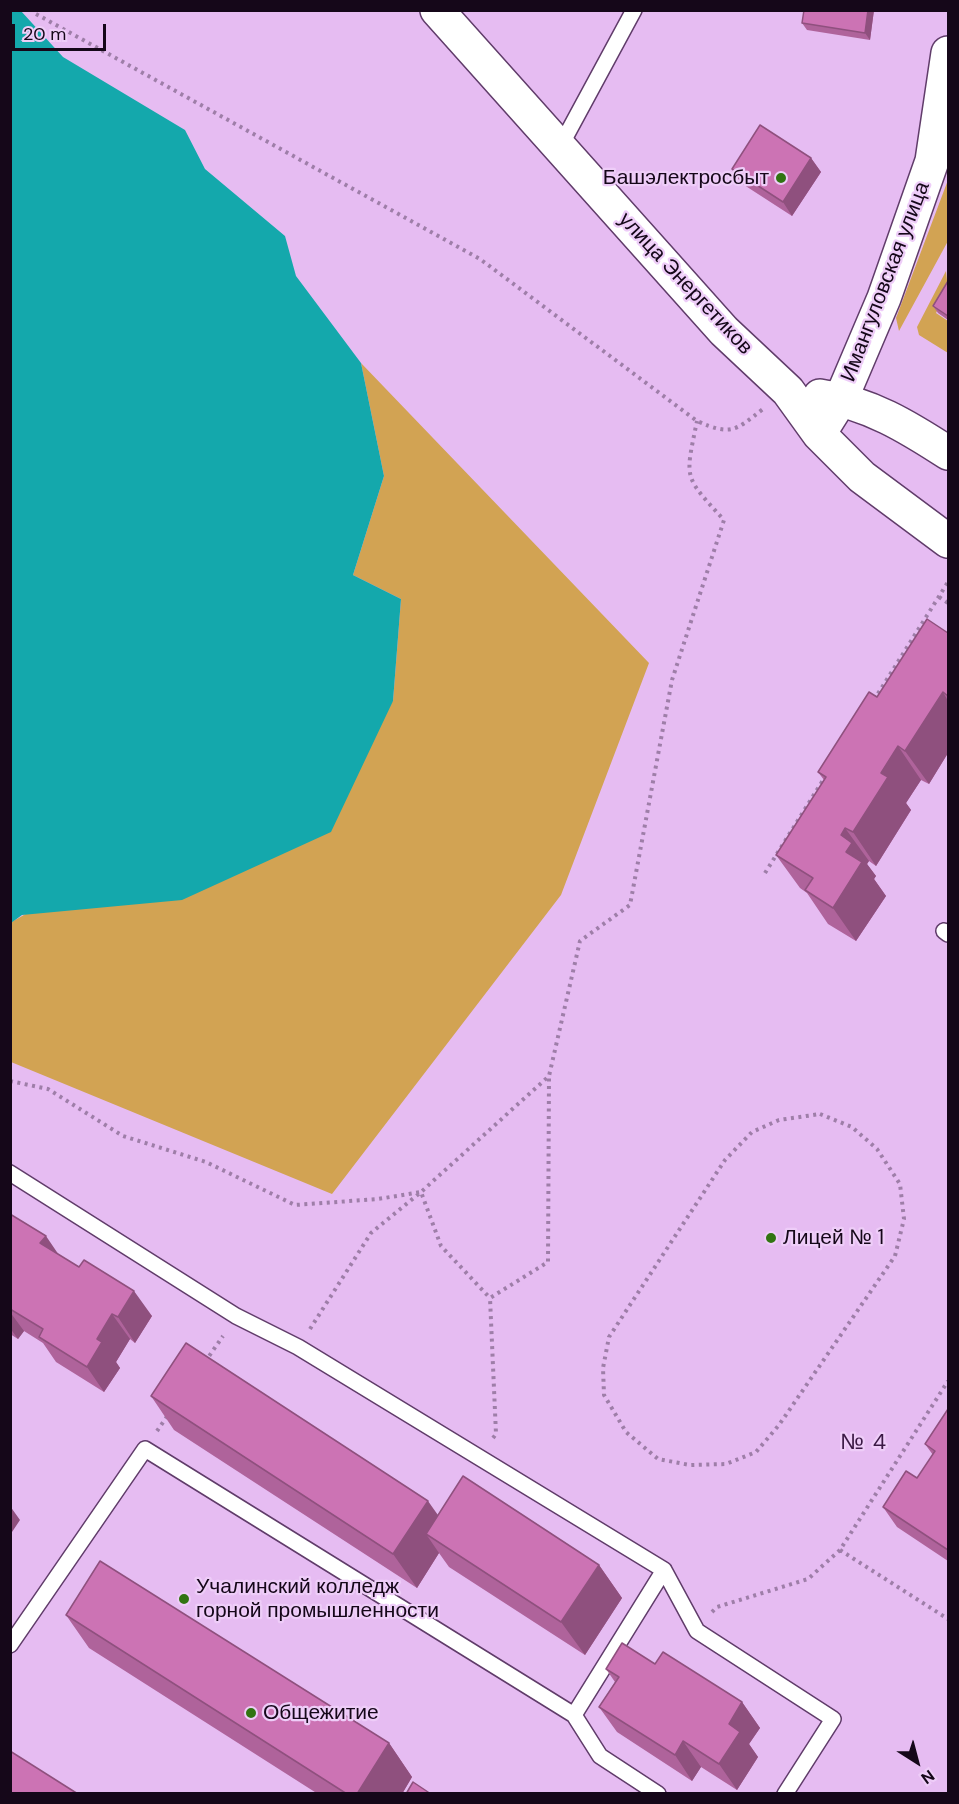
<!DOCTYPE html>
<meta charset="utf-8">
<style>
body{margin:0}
#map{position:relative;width:959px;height:1804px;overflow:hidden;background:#e6bcf2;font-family:"DM Sans",sans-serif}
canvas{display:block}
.frame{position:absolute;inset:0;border:12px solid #150719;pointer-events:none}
.north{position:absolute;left:887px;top:1732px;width:60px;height:60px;-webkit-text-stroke:4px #eecdf8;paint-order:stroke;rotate:144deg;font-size:16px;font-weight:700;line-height:24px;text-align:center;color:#150719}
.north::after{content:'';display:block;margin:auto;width:21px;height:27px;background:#150719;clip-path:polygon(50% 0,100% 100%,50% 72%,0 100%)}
.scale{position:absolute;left:12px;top:24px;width:94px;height:27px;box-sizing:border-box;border:3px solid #150719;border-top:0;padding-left:8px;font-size:18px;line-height:21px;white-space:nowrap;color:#150719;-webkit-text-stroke:4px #eecdf8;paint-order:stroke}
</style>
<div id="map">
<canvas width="959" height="1804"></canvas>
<div class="frame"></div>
<div class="north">N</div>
<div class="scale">20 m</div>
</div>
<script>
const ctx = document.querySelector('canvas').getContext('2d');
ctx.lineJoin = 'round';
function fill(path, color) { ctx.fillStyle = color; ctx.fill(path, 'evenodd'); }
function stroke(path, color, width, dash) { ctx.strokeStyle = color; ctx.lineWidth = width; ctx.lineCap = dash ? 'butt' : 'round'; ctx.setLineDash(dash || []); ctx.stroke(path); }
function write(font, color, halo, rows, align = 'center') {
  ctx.font = font + ' "DM Sans",sans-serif'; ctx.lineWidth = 4.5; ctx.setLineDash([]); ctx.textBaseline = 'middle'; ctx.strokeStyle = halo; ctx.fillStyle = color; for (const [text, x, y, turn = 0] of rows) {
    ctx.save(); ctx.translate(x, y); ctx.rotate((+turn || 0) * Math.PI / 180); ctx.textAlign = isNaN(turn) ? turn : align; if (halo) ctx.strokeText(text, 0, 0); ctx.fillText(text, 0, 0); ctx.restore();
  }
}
const green = new Path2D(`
 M948 180V241L899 331 896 318Z
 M946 271 948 290 936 313 948 321V353L919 335 917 327Z
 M361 363 649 663 561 895 332 1194 11 1062 10 923 393 701 401 599 353 575 384 476Z`);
const water = new Path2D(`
 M21 11 63 57 185 130 205 169 285 236 296 276 361 363 384 476 353 575 401 599 393 701 331 832 182 900 22 915 11 923 10 11Z`);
const path = new Path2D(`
 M36 14 480 259 697 421C731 436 735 431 763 409
 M939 597 948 603
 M874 700 948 582
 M765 873 825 777
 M10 1081 48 1089 123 1136 206 1162 295 1205 378 1199 421 1192 441 1246 490 1298
 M820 1114 852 1127 877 1149 900 1184 904 1219 895 1256 779 1425 756 1452 726 1464 690 1465 658 1459 626 1432 604 1395 603 1368 609 1337 725 1160 752 1132 779 1120Z
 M310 1329 371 1233 421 1192 549 1076 580 941 630 905 672 680 724 520C683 475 685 480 697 421
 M205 1362 223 1336
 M157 1431 168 1415
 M493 1438 496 1434 490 1298 548 1262 549 1076
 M840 1550 948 1619
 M712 1612 717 1607 808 1579 840 1550 948 1381`);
const lane = new Path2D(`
 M560 147 634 10
 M944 931 948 934
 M10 1173 236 1316 298 1347 664 1570 697 1631 833 1719 785 1794
 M10 1645 145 1449 574 1715 600 1756 658 1794
 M574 1715 664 1570`);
const secondary = new Path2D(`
 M437 10 724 331 788 391 819 434 862 477 948 541
 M820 396C869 403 908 427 948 453
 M819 434 841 399 884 298 932 161 948 53`);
const wall = new Path2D(`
 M874 10 870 40 807 30 802 23Z
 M811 158 821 172 792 216 741 183 732 169Z
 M948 281V320L938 313 933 306Z
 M948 633V753L929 784 921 780 906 803 911 810 876 866 869 861 867 864 876 876 874 879 886 896 856 941 828 924 807 893 800 888 776 855 824 780 818 772 877 697Z
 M10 1214 59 1255 152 1316 135 1343 130 1339 116 1362 120 1368 104 1392 56 1362 43 1343 24 1331 18 1339 10 1334Z
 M151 1396 438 1515 599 1565 622 1598 585 1655 449 1567 439 1553 417 1588 174 1430Z
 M948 1409V1561L897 1527 883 1507 917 1478 933 1455 925 1444Z
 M66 1615 389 1743 412 1777 402 1794H318L89 1648Z
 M606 1669 742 1702 760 1728 749 1744 758 1757 737 1790 701 1767 692 1781 617 1732 599 1707 615 1682Z`);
const shadedWall = new Path2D(`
 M868 10H874L870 40 865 33Z
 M811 158 821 172 792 216 783 202Z
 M943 692 948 701V753L929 784 905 751Z
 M898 746 921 780 906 803 911 810 876 866 853 832 881 773Z
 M845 828 869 861 867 864 876 876 874 879 886 896 856 941 833 908 846 852 841 835Z
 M46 1236 63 1261 40 1243Z
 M134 1291 152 1316 135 1343 118 1317Z
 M10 1312 24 1331 18 1339 10 1328Z
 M112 1314 130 1339 116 1362 120 1368 104 1392 87 1367 97 1339Z
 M428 1501 452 1535 426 1534 439 1553 417 1588 393 1554Z
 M10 1506 20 1520 10 1535Z
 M599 1565 622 1598 585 1655 561 1622Z
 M742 1702 760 1728 749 1744 758 1757 737 1790 719 1764 729 1724Z
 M683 1741 701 1767 692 1781 675 1755Z
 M389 1743 412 1777 402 1794H357Z`);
const building = new Path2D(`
 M804 10H868L865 33 802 23Z
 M760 125 811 158 783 202 732 169Z
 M948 281V316L933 306Z
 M927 619 948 633V696L943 692 905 751 898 746 881 773 888 777 853 832 845 828 841 835 852 843 846 852 862 862 833 908 805 890 813 878 776 855 826 777 818 772 869 692 877 697Z
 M10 1214 46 1236 40 1243 79 1267 84 1260 134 1291 118 1317 112 1314 97 1339 102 1342 87 1367 39 1337 43 1329 10 1309Z
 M186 1343 428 1501 393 1554 151 1396Z
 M948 1409V1550L883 1507 906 1471 917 1478 935 1451 925 1444Z
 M463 1476 599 1565 561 1622 426 1534Z
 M100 1561 389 1743 357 1794H347L66 1615Z
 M622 1643 655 1664 663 1652 742 1702 729 1724 740 1732 719 1764 683 1741 675 1755 599 1707 619 1677 606 1669Z
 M10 1751 78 1794H10Z
 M413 1782 431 1794H406Z`);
const markers = [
 [781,178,6,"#317412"],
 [771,1238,6,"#317412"],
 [184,1599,6,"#317412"],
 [251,1713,6,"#317412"]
];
const poiNames = [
 ["Башэлектросбыт",769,178,"right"],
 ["Лицей № 1",783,1238],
 ["Учалинский колледж",196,1587],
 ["горной промышленности",196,1611],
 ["Общежитие",263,1713]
];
const streetNames = [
 ["Имангуловская улица",886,282,-69],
 ["улица Энергетиков",685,284,47]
];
const neighbourhoodNames = [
 ["№ 4",864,1443]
];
fill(green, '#d2a353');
fill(water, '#14a8ac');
stroke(lane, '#603c6a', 18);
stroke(secondary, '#603c6a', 36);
stroke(path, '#9e7ea8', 4, [3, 4.5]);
stroke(lane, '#fff', 15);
stroke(secondary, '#fff', 33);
fill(wall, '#af639b');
fill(shadedWall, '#8f507e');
fill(building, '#cc73b4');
stroke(building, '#8f507e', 1.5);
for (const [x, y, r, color] of markers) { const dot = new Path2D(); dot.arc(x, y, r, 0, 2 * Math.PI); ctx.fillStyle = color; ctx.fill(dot); stroke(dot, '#eecdf8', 2); }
write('21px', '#150719', '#eecdf8', poiNames, 'left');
write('21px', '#150719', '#eecdf8', streetNames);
ctx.letterSpacing = '1.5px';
write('22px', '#3a1944', '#eecdf8', neighbourhoodNames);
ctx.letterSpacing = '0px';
</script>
